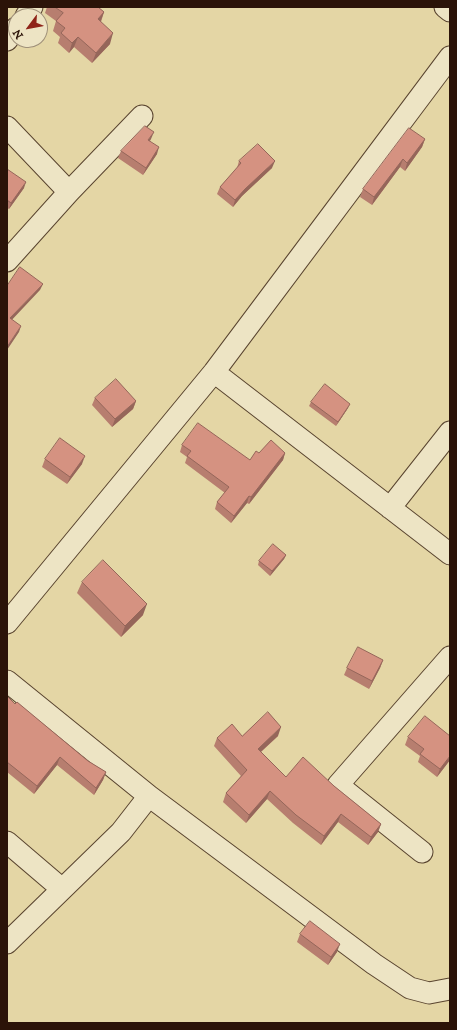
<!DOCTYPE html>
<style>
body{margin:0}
#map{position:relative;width:457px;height:1030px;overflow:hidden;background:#e4d6a5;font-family:"IM FELL DW Pica",serif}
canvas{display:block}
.frame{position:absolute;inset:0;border:8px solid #2b1308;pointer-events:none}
.north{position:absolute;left:8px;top:8px;width:40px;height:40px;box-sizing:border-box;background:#ede4c4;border:1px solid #9f9079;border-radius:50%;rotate:238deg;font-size:11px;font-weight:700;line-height:16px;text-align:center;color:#2b1308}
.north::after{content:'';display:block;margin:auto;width:14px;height:18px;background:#8f2418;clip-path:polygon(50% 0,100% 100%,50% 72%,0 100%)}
</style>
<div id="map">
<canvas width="457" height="1030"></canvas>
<div class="frame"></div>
<div class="north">N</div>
</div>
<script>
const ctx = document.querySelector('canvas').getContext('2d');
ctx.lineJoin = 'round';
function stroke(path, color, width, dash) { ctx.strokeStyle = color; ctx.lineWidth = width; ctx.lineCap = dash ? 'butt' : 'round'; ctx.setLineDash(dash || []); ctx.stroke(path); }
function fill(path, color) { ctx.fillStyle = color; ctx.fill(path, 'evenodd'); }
const street = new Path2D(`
 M445 7 450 11
 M26 16 32 7
 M7 40 16 28
 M7 127 69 192
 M7 261 69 192 142 116
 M214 372 450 554
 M390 508 450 432
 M7 623 214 372 450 57
 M7 681 149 796 121 832 7 943
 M149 796 374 964 410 988 429 993 450 989
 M7 842 62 889
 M422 852 338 785 450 657`);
const wall = new Path2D(`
 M47 7H98L104 12 101 22 110 44 92 63 74 47 69 53 58 43 60 37 53 31 56 21 45 13Z
 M151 139 150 141 157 154 143 175 118 158 121 151Z
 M425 139 422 147 405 171 400 167 372 205 360 197 363 189Z
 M239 161 272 168 242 196 233 207 217 194 220 187 237 168Z
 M7 169 24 188 9 209 7 208Z
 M95 398 136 401 133 409 112 427 92 405Z
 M311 402 348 408 336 426 309 406Z
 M182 445 250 460 259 453H285L283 460 249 504 247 503 231 523 215 509 217 502 225 493 185 463 187 457 180 452Z
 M45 459 82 464 67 484 42 467Z
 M286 555 284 559 270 576 258 565 259 561Z
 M82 582 143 615 121 637 77 593Z
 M383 660 380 668 369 689 344 675 347 668Z
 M7 696 15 704 88 761 106 772 103 780 94 795 57 765 34 794 7 772Z
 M242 736H278L261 752 286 777 334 786 381 824 378 832 368 845 338 822 321 845 293 823 267 799 246 823 223 802 226 793 241 776 214 746 217 738Z
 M408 737 450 760 437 777 418 762 420 756 405 745Z
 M300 934 337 952 328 965 297 942Z`);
const shadedWall = new Path2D(`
 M104 12 100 23 98 19Z
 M113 33 110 44 92 63 96 53Z
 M78 37 74 47 69 53 72 43Z
 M154 132 151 139 145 147 148 140Z
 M425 139 422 147 405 171 407 163Z
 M159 147 157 154 143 175 146 168Z
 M403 159 400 167 372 205 374 197Z
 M275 161 272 168 242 196 233 207 235 200 245 189Z
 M26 182 24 188 9 209 11 203Z
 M43 284 40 290 8 324 10 318Z
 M21 326 19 332 7 350V347Z
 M136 401 133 409 112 427 115 419Z
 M350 404 348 408 336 426 338 422Z
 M285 453 283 460 249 504 251 497Z
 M85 456 82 464 67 484 70 477Z
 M249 496 247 503 231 523 234 516Z
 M286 555 284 559 270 576 272 571Z
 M147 604 143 615 121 637 125 626Z
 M383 660 380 668 369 689 372 681Z
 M281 727 278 736 255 757 258 749Z
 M450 756V760L437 777 440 769Z
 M60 757 57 765 34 794 37 786Z
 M106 772 103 780 94 795 96 788Z
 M270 791 267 799 246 823 249 815Z
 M341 814 338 822 321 845 324 836Z
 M381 824 378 832 368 845 371 837Z
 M340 944 337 952 328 965 331 957Z`);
const building = new Path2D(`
 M55 7H98L104 12 98 19 113 33 96 53 78 37 72 43 61 33 65 28 56 21 63 13Z
 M145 126 154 132 148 140 159 147 146 168 121 151Z
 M409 128 425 139 407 163 403 159 374 197 363 189Z
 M258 144 275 161 245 189 235 200 220 187 241 163 239 161Z
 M7 169 26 182 11 203 7 200Z
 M20 267 43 284 10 318 21 326 7 347V286Z
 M116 379 136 401 115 419 95 398Z
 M325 384 350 404 338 422 311 402Z
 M198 423 250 460 256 451 259 453 271 440 285 453 251 497 249 496 234 516 217 502 229 487 187 456 191 451 182 445Z
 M60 438 85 456 70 477 45 459Z
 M273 544 286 555 272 571 259 561Z
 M103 560 147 604 125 626 82 582Z
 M358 647 383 660 372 681 347 668Z
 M7 696 15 704 17 702 88 761 106 772 96 788 60 757 37 786 7 762Z
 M268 712 281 727 258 749 286 777 303 757 334 786 381 824 371 837 341 814 324 836 296 815 270 791 249 815 226 793 247 770 217 738 232 724 242 736Z
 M425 716 450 736V756L440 769 420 754 424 749 408 737Z
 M310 921 340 944 331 957 300 934Z`);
stroke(street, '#59442f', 23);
stroke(street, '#ede4c4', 21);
fill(wall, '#b77e6f');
fill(shadedWall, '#95665a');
fill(building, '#d59281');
stroke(building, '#95665a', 1);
</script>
